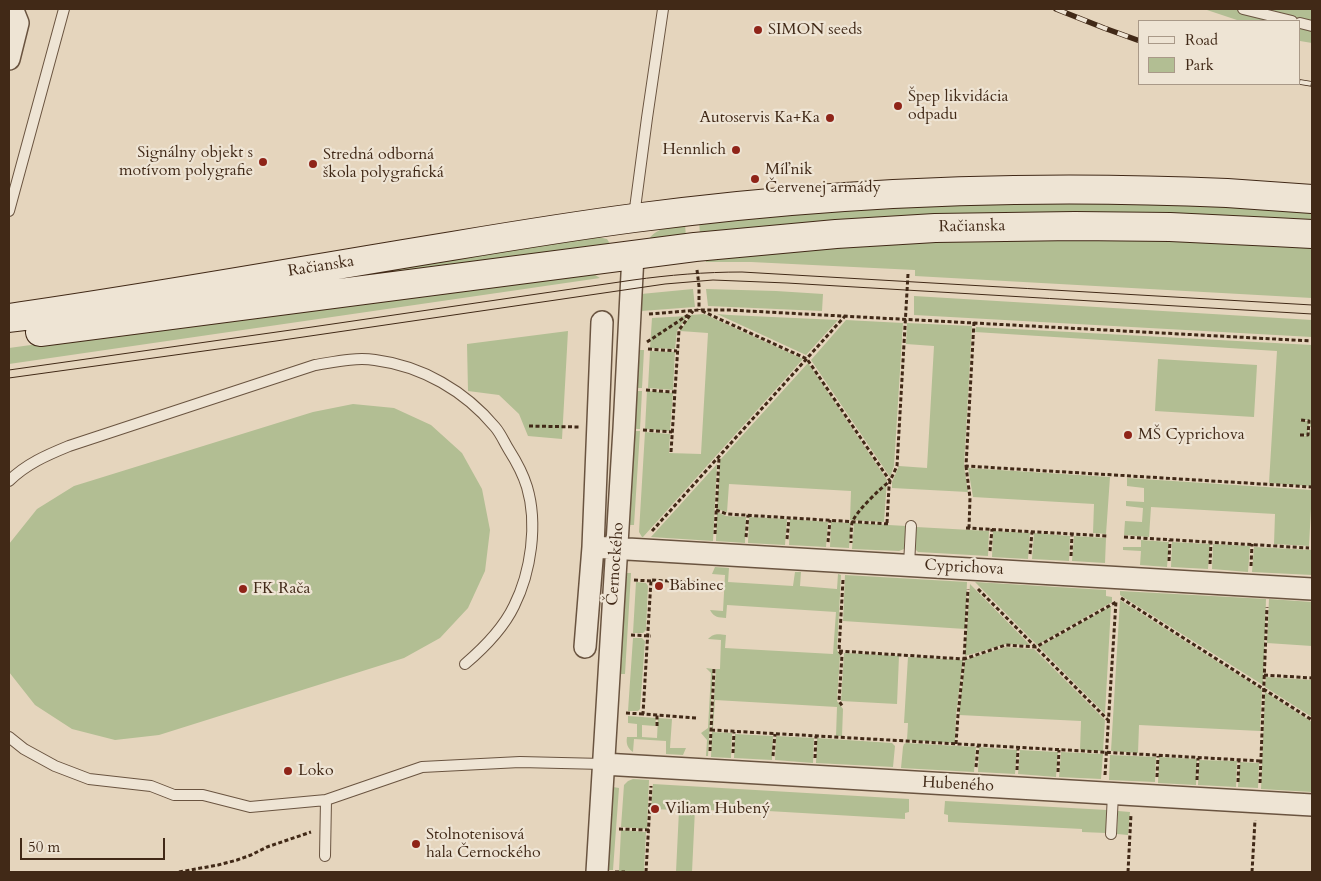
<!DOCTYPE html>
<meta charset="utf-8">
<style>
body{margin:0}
#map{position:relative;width:1321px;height:881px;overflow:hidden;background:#e5d5bd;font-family:Cardo,serif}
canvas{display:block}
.frame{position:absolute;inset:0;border:10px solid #412917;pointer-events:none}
.legend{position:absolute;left:1138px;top:20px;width:162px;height:65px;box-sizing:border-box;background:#eee4d4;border:1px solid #a99988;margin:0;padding:6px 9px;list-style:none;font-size:15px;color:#412917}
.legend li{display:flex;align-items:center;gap:10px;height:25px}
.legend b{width:25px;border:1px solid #a99988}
.scale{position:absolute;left:20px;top:838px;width:145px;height:22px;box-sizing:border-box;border:2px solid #412917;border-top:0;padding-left:6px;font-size:15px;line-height:18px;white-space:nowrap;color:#412917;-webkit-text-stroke:4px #eee4d4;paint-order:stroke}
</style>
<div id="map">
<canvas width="1321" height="881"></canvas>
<div class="frame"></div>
<ul class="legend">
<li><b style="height:6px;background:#eee4d4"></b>Road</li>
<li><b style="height:14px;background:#b2be93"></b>Park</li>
</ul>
<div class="scale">50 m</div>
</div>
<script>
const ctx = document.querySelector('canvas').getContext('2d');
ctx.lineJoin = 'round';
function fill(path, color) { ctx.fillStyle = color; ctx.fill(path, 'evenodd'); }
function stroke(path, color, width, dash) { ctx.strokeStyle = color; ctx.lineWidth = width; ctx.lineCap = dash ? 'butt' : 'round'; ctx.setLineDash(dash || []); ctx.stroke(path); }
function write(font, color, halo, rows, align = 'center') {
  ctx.font = font + ' Cardo,serif'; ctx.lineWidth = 4.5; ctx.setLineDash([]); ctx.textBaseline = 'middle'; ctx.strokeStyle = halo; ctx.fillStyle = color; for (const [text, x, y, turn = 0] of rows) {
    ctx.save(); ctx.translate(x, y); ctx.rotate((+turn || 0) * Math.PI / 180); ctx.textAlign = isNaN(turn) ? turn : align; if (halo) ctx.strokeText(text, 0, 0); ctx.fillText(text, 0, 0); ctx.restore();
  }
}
const green = new Path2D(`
 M1204 9H1312V43L1300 41V21H1240Z
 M1071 201 1312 209V223L700 235 699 221 819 210Z
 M685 224 686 237 647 242C655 228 670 226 685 224Z
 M577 236 598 237 607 239 612 247 250 290Z
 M1131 237 1312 245V298L915 276V270L751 262H706L705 258 902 241Z
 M583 272 595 275 600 278 9 364V348L205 321Z
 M693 289 695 307 641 311V294Z
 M706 289 776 291 823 294 822 311 708 306Z
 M914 296 1312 320V337L914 315Z
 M704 314 803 359 643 537H642L639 532 645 432 670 434 669 453 701 454 708 333 680 331 691 315Z
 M717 314 729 315 838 320 806 355Z
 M687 316 677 331 675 349 650 348 652 318Z
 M846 320 903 323 894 466 890 477 811 360Z
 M907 323 972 326 964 466 968 492 892 488V482L899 466 927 468 934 346 906 344Z
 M976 327 1312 345V427H1310V420H1300L1301 421H1309L1308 435H1299L1309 436V429L1312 430V486L1269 483 1277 351 975 332Z
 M568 331 562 439 528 436 519 414 499 395 468 391 467 344Z
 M640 350H644L642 388H637Z
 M650 351 675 352 673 390 648 388Z
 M1158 359 1257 365 1254 417 1155 411Z
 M808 363 887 480 884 522 850 520 851 491 729 484 727 512 717 509 720 460Z
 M637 391H642L640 429H635Z
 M647 391 673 393 670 431 645 429Z
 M353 404 394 408 431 425 462 453 482 489 490 530 485 571 468 608 440 638 404 658 159 735 115 740 72 729 35 705 9 672V544L37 509 74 486 313 412Z
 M635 431H640L634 525H629Z
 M717 464 713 541 651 537Z
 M968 468 1110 477 1106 534 1093 533 1094 504 973 497Z
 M1127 478 1312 490 1309 546 1274 544 1275 514 1151 507 1149 537 1124 535 1125 521 1142 522 1143 508 1126 506V501L1144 502V488L1127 486Z
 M717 512 726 516 746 517 745 543 716 541Z
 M749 517 787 519 785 545 748 543Z
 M790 519 828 522 826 547 789 545Z
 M831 522 851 523 849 548 830 547Z
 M854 523 906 526 904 549 899 551 852 549Z
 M916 527 989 531 988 556 918 552 916 550 915 547Z
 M993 531 1030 533 1028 559 992 557Z
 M1034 533 1070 536 1069 561 1032 559Z
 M1074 536 1106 538 1105 563 1072 561Z
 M1141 540 1169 542 1167 567 1140 565 1141 551 1123 550V547H1141Z
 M1172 542 1210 544 1208 569 1171 567Z
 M1213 544 1250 546 1248 572 1212 569Z
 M1254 547 1312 550V575L1252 572Z
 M715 567 729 568 728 582 793 586 795 572H801L800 586 837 589 838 574 841 575 837 650 840 655 837 701 843 709 842 736H836L837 707 715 700 713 728H712L716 669H720L721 640 708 639C714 633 718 634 726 635L725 648 833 654 836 612 727 605 726 618C719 617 714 618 710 610L723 611 725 575 712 574Z
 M626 573H631L625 674H620Z
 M845 575 967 582 965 629 843 621Z
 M636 582 646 583 648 586 646 630 643 633H633Z
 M975 582 1106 590V596L1112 597V602L1037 645Z
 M970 584 1030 645 1006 644 965 656Z
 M1120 591 1266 599 1263 685 1120 595Z
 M1269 599 1312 602V646L1267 643Z
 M1120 600 1262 690 1260 731 1139 725 1138 753 1111 751Z
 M1111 606 1105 714 1039 647Z
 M633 638H642L645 641 640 709 638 711H628Z
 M1006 647 1034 649 1105 720 1103 751 1080 750 1081 721 959 715 965 660Z
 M844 653 899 656 897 704 841 701Z
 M908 657 963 660 956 715 955 743 907 740 908 723H904Z
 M706 668 713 669 708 756H706L707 740 701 733 708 728 711 673Z
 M1266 677 1312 680V717L1265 687Z
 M1265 692 1312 722V792L1261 789Z
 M628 716 656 718 655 726 642 725V737L657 738 658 718 672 719 670 748H686L683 755 666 754V741L634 739 633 752C627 748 626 743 627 737H637V724L628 723Z
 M712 732 732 733 731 758 711 757Z
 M735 734 773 736 772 760 734 758Z
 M776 736 814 738 813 763 775 760Z
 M817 738 892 743 895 746 893 767 816 763Z
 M904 744 906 743 976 747 974 772 901 768 903 747Z
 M979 747 1017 750 1015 774 978 772Z
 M1020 750 1058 752 1056 777 1018 774Z
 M1061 752 1103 754 1101 779 1059 777Z
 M1110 755 1156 757 1155 782 1109 780Z
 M1159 757 1197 759 1196 785 1158 783Z
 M1199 760 1237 761 1236 787 1198 785Z
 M1240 762 1259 763 1258 788 1238 787Z
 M633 779 649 780 647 829 621 827 624 785 628 781Z
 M653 784 909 799V812L905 813V819L768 811 767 814 695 809 692 872H676L679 810 651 809Z
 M613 787 619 788 613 870H608Z
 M945 801 1107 810 1106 833 1082 832V829L948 822V815L944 814Z
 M1118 811 1130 812 1128 835 1117 834Z
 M621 830 646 832 644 872 619 871Z`);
const path = new Path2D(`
 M697 270 699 286V310
 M702 311 807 359 890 481C881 488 855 512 852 523 851 529 851 537 851 543
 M649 314 699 310H729L1312 341
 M974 322 966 466 1312 487
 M647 342 688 315
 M648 349 677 351
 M646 390 674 392
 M529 426 579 427
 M643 430 672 432
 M1300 435H1308L1309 421 1301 420
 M671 452 679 330 693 311
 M966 466 970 498 969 528
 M716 510 727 514 890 524
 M887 523 889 487 890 481 897 466 908 274
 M966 528 1108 536
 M652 531 845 316
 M715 534 719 458
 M746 537 748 515
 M1124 537 1309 548
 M787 539 789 518
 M828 542 830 520
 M990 551 992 529
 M1030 554 1032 532
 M1071 556 1072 534
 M1169 561 1170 540
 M1210 564 1211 542
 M1251 566 1252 544
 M634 580 651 581
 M843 580 839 651 842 655 839 701 843 707
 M978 589 1109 721
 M1121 598 1312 720
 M631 635 651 636
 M839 651 964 659 968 589
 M1264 675 1312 678
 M626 713 643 714
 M696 718 643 714 651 580 703 583
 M657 726V715
 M711 730 1261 761
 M956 744 958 715 964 659 1006 645 1036 647 1116 602
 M710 751 714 669
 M733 753 734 732
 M773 756 775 734
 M815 758 816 736
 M976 767 978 746
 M1017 770 1018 748
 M1058 772 1059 750
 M1105 775 1116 601
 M1157 777 1158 756
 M1197 780 1198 758
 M1238 782 1239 760
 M1260 783 1267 607
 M619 829 649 830
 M179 872 218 865 237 860 251 855 267 847 311 832
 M615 872H625
 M646 872 651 786
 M1128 872 1131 814
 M1252 872 1255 820`);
const service = new Path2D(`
 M1243 9 1292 21
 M1300 23 1312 26
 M9 211 64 9
 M634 216 647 118 663 9
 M9 481C26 464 47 455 69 446L315 365C334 362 355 357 375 360 422 366 465 391 495 427 501 434 504 442 509 450 516 461 523 474 527 487 538 524 531 572 514 606 503 629 485 647 465 664
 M909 565 911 526
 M9 737 24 749 55 766 89 779 151 786 174 795H203L250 807 326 800 422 767 520 762 603 764
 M1111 834 1113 794
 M325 856 326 800`);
const minor = new Path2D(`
 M9 10 14 13 18 23 9 59
 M593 547 602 322
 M585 647 593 547 1312 589
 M603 764 1312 805
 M597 872 624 429 633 255`);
const secondary = new Path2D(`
 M9 318C157 297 304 270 452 246 512 236 573 226 634 218 829 192 1030 184 1227 193 1255 195 1284 197 1312 199
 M40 332 695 247 836 234 935 228 1075 226 1170 227 1274 232 1312 234`);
const tram = new Path2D(`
 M9 370 312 327 633 280C669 275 705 272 742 272L1312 305
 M9 378 276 341 665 284 713 280 787 283 1312 314`);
const rail = new Path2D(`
 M1056 9 1104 28 1140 41
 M1300 82 1312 84`);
const markers = [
 [758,30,5,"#8f2418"],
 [898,106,5,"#8f2418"],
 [830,118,5,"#8f2418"],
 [736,150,5,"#8f2418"],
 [263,162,5,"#8f2418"],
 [313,164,5,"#8f2418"],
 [755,179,5,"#8f2418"],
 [1128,435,5,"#8f2418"],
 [659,586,5,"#8f2418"],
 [243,589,5,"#8f2418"],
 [288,771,5,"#8f2418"],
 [655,809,5,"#8f2418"],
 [416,844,5,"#8f2418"]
];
const poiNames = [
 ["SIMON seeds",768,30],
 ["Špep likvidácia",908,97],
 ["odpadu",908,115],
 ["Autoservis Ka+Ka",820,118,"right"],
 ["Hennlich",726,150,"right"],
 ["Signálny objekt s",253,153,"right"],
 ["motívom polygrafie",253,171,"right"],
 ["Stredná odborná",323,155],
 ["škola polygrafická",323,173],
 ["Míľnik",765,170],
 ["Červenej armády",765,188],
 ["MŠ Cyprichova",1138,435],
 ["Babinec",669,586],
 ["FK Rača",253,589],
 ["Loko",298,771],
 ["Viliam Hubený",665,809],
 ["Stolnotenisová",426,835],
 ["hala Černockého",426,853]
];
const streetNames = [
 ["Račianska",972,227,-1],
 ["Račianska",321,267,-9],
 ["Černockého",616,564,-86],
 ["Cyprichova",964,568,3],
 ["Hubeného",958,785,3]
];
fill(green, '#b2be93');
stroke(service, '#6a5440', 12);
stroke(minor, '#6a5440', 24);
stroke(secondary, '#412917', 30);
stroke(path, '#412917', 3, [4, 2.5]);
stroke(service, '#eee4d4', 10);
stroke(minor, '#eee4d4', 21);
stroke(secondary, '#eee4d4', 28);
stroke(tram, '#412917', 1);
stroke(rail, '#412917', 5.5);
stroke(rail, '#eee4d4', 4, [11]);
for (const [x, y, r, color] of markers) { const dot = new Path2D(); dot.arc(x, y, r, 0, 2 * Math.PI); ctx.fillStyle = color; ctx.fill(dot); stroke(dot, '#eee4d4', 2); }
write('16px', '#412917', '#eee4d4', poiNames, 'left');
write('16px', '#412917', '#eee4d4', streetNames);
</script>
